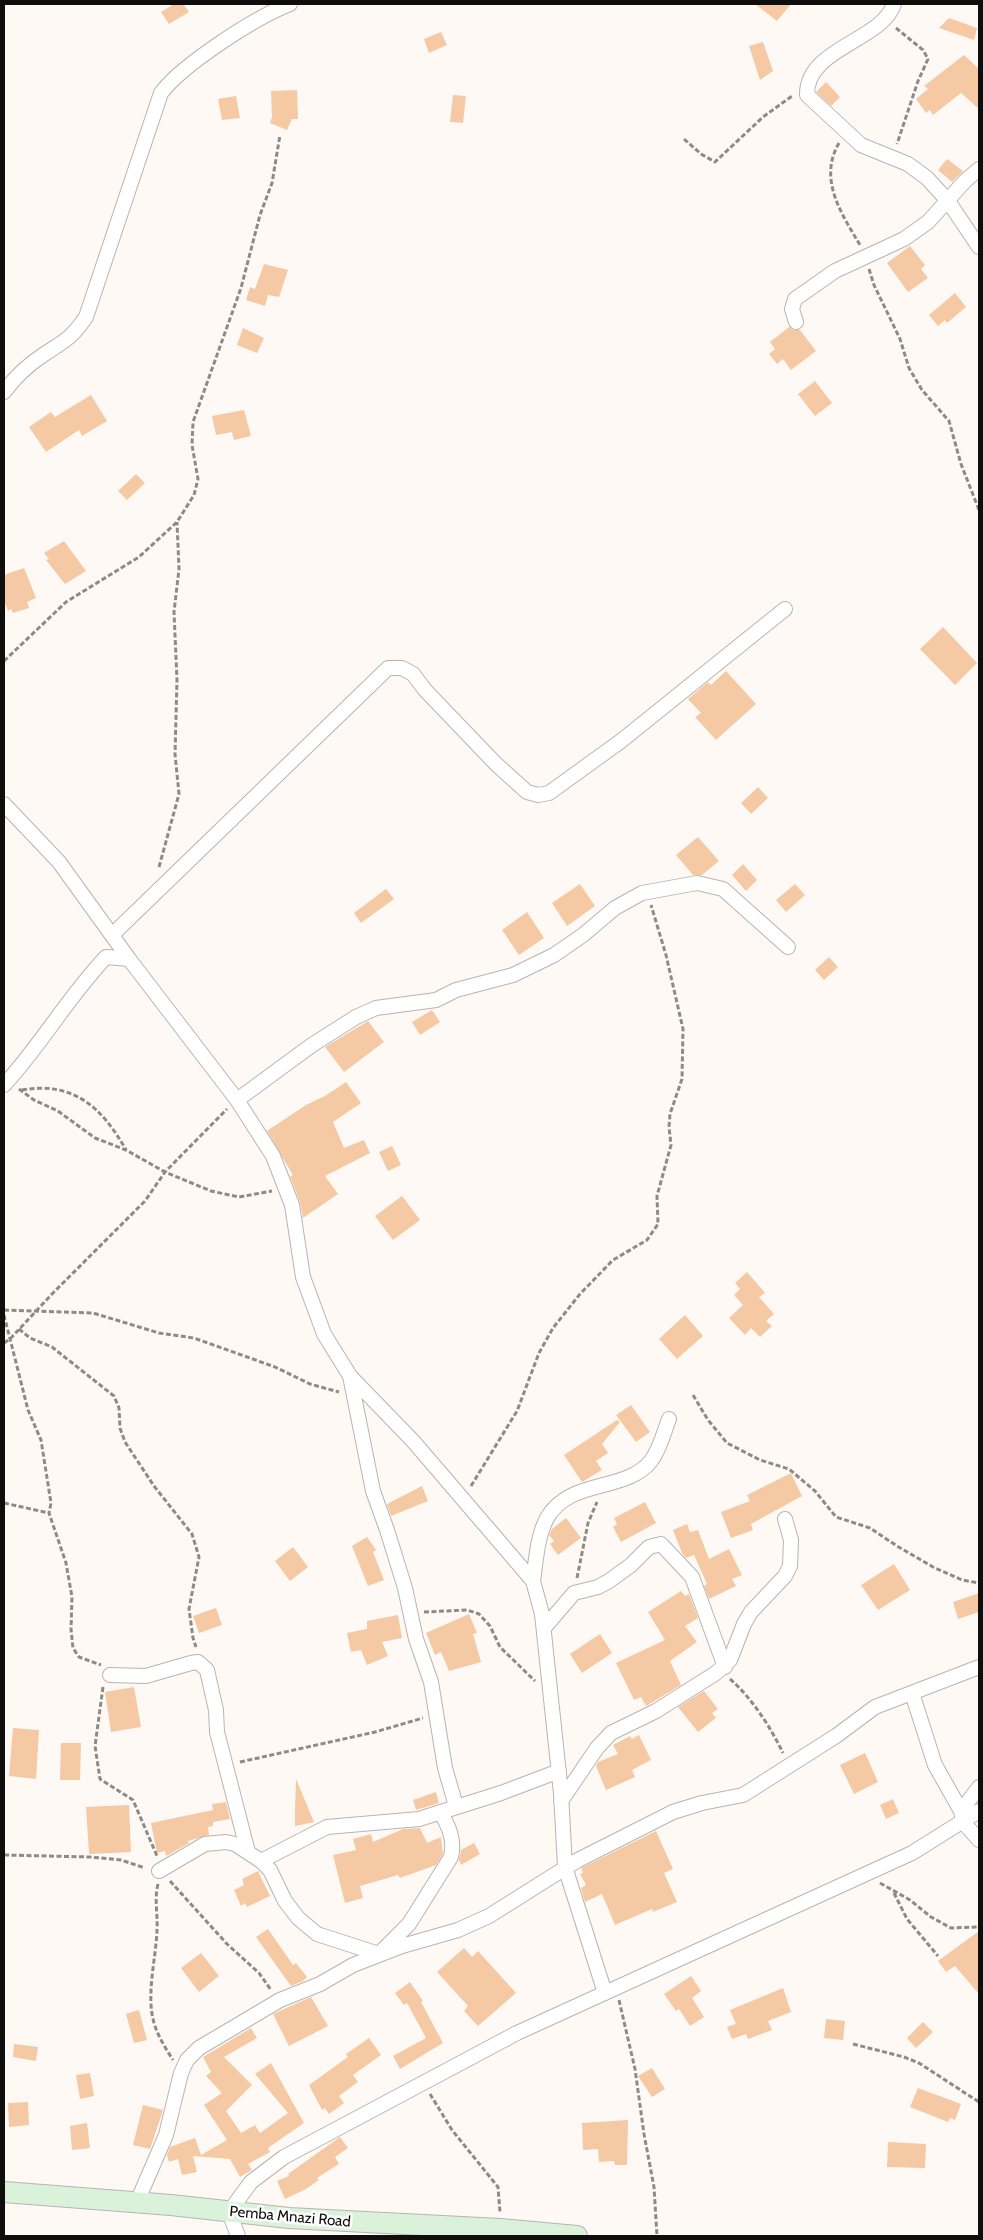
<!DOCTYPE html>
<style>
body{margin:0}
#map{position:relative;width:983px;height:2240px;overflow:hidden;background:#fef9f4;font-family:Cabin,sans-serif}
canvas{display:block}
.frame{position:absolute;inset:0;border:5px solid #0f0e0c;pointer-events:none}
</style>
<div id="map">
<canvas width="983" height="2240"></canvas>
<div class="frame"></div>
</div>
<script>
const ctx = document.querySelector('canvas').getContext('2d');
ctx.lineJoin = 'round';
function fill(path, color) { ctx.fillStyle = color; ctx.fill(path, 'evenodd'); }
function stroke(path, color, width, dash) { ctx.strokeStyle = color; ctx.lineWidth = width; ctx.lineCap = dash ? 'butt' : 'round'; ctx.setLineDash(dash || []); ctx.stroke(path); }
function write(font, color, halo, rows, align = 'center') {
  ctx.font = font + ' Cabin,sans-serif'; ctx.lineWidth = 5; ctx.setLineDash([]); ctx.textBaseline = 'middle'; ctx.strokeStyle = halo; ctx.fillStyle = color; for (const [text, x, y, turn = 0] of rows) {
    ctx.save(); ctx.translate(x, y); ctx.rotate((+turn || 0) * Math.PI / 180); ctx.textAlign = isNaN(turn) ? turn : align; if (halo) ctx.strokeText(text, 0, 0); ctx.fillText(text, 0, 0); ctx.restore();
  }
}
const building = new Path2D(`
 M174 4H183L189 12 169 24 161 12Z
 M755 4H791L777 21Z
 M949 18 977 28 974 40 939 28Z
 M441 32 447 45 429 53 424 39Z
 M763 42 773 71 760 80 749 46Z
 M964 55 979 69V109L961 93 933 115 930 110 926 113 916 99 928 89 924 86Z
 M826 82 840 97 831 106 816 92Z
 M297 90 298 119H292L287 130 270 123 272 117 271 91Z
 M453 95 466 96 463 123 450 122Z
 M236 96 240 118 222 120 218 99Z
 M947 159 963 171 952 182 938 170Z
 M910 246 925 265 921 269 928 278 908 292 887 263Z
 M264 264 288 270 279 297 268 295 265 306 246 300 250 287 255 289Z
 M955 293 966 307 947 323 945 320 938 326 929 315Z
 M789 327 794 330H800L816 351 791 370 783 359 777 364 769 354 775 349 770 342Z
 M243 328 264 338 257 353 237 345Z
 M815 381 832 403 815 416 798 394Z
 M91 395 107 421 82 436 79 430 46 452 29 427 51 412 55 417Z
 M244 410 251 436 234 440 232 432 216 435 212 416Z
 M136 474 145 483 127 500 118 491Z
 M64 541 86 571 65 584 46 560 49 559 44 553Z
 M24 568 36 598 27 602 29 608 13 613 11 609 8 611 4 600V575Z
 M943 627 977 663 955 685 920 649Z
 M726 671 756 704 716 740 695 717 701 713 688 699 708 682 711 685Z
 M758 787 768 798 751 814 741 803Z
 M698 837 719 861 702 875H693L676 855Z
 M743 864 757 880 746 891 732 875Z
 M580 884 595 906 567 926 552 903Z
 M795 884 805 895 786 912 776 900Z
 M386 889 394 899 361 923 354 913Z
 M527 912 544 938 519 955 502 930Z
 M829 957 838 967 824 980 815 970Z
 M432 1010 440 1022 420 1035 412 1022Z
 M368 1021 384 1042 344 1072 325 1047Z
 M346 1082 361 1103 333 1122 344 1148 364 1140 370 1153 325 1176 338 1194 303 1218 300 1202 290 1176 293 1175 267 1131 306 1105 325 1096Z
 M392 1146 401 1165 388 1171 379 1152Z
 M402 1196 420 1220 393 1240 375 1216Z
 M747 1272 765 1293 759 1297 774 1314 766 1321 772 1326 760 1337 751 1328 745 1335 729 1318 743 1305 734 1295 740 1289 735 1283Z
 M685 1315 703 1336 677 1359 659 1339Z
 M631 1405 650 1432 636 1442 616 1415Z
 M617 1420 620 1422 602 1444 608 1453 596 1461 602 1470 582 1482 564 1455Z
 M791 1473 802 1496 751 1524 753 1530 731 1538 721 1512 750 1501 747 1495Z
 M422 1486 428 1501 391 1516 387 1504Z
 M645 1502 656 1523 621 1542 613 1527 617 1524 614 1518Z
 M566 1518 581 1538 558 1555 550 1544 554 1541 549 1535 552 1529Z
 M687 1524 690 1532 698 1530 709 1559 729 1549 742 1575 732 1579 736 1586 709 1599 704 1586 707 1584 694 1555 686 1558 682 1553 673 1530Z
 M367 1537 376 1550 373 1552 384 1580 368 1586 352 1546Z
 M293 1547 308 1567 290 1581 275 1561Z
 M894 1564 910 1590 878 1610 861 1585Z
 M681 1591 685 1596 689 1594 698 1618 685 1626 697 1642 670 1661 681 1685 646 1706 641 1697 634 1700 616 1663 665 1640 648 1612Z
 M979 1593V1612L958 1619 953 1602Z
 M216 1608 222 1625 199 1633 193 1616Z
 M469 1614 477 1633 473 1634 481 1662 449 1671 441 1652 435 1655 426 1633Z
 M398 1615 402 1638 382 1642 388 1656 367 1665 361 1650 351 1652 347 1633 367 1629V1621Z
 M600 1634 612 1653 582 1673 570 1654Z
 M134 1687 141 1727 111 1732 105 1692Z
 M704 1691 718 1709 712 1713 716 1718 698 1732 678 1707Z
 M13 1728 39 1730 36 1779 9 1776Z
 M639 1735 651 1760 632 1770 635 1777 606 1790 596 1766 598 1762 618 1754 613 1745 630 1736 632 1739Z
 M61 1743H81L80 1780H60Z
 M865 1753 878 1782 854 1794 840 1765Z
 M296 1779 314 1822 295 1826V1812Z
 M436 1792 439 1803 416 1810 413 1800Z
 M893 1799 899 1813 886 1819 880 1805Z
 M226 1802 230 1819 213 1822V1826L208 1827 209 1835 188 1841 189 1843 168 1855 166 1856 165 1851 157 1853 151 1823 213 1810 212 1804Z
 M129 1805 131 1852 89 1854 86 1807Z
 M420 1828 427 1843 441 1837 443 1854 436 1865 400 1878 398 1875 360 1886 363 1898 345 1903 333 1855 356 1850 353 1839 371 1834 373 1842 403 1829Z
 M656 1831 673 1869 664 1873 677 1902 653 1912 652 1909 615 1925 602 1894 585 1902 581 1888 586 1885 580 1874 583 1873 581 1868Z
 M474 1843 480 1854 461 1865 459 1860 461 1850Z
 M258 1871 270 1896 247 1907 245 1903 241 1906 234 1890 244 1885 242 1879Z
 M268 1929 293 1965 296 1963 307 1977 303 1981 291 1986 256 1937Z
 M979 1931V1994L955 1966 946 1972 938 1961Z
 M464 1948 472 1957 478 1951 516 1993 478 2026 464 2011 468 2006 437 1972Z
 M201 1953 219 1976 199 1992 181 1968Z
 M691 1976 701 1991 692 1998 704 2017 690 2026 679 2009 676 2011 664 1994Z
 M410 1982 423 2001 421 2002 443 2043 400 2069 393 2056 426 2038 407 2003 404 2005 395 1993Z
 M783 1988 791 2012 768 2021 772 2030 748 2039 746 2034 732 2039 727 2027 736 2024 730 2010Z
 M311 1997 328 2026 289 2046 273 2014Z
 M139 2010 147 2040 134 2043 126 2014Z
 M826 2019 845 2021 843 2040 824 2038Z
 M923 2022 933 2032 916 2048 907 2038Z
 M251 2028 257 2038 224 2057 252 2085 226 2111 241 2133 255 2125 260 2133 288 2113 255 2074 271 2063 304 2123 268 2148 270 2152 248 2164 252 2170 240 2177 230 2159 193 2156 197 2172 182 2175 178 2159 169 2162 167 2155 170 2147 195 2138 201 2155 227 2140 204 2105 222 2093 206 2076 211 2072 203 2057Z
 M369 2038 381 2055 353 2075 358 2082 339 2096 344 2103 329 2114 325 2108 322 2110 309 2085 348 2057 346 2054Z
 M14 2044 38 2047 36 2061 13 2057Z
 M652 2068 665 2089 652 2097 638 2076Z
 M90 2073 94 2096 80 2099 76 2075Z
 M918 2088 961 2104 955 2120 950 2118 948 2122 910 2107Z
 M28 2102 29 2125 9 2127 8 2103Z
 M143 2105 163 2110 150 2149 133 2145Z
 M628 2120 627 2165H615L614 2161 599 2162 598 2149 583 2150 582 2123Z
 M87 2123 90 2148 72 2150 70 2126Z
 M340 2137 348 2148 335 2157 339 2164 317 2178 319 2180 306 2189 285 2199 277 2181 289 2176 288 2174Z
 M888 2142 926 2144 925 2168 887 2167Z`);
const path = new Path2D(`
 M896 28 923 50 928 59 918 81 897 144
 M684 139 701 154 715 162 763 117 792 96
 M839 143C818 179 841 213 860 245
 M869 269 874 285 900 339 909 368 922 390 949 421 961 464 979 510
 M4 661 66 602 139 557 177 522 194 495 198 479 192 445 193 422 241 288 260 215 272 183 280 135
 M159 867 179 794 175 754 177 680 174 612 179 569 177 522
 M19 1089 34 1100 58 1111 95 1138 126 1150 165 1172 211 1191 239 1197 272 1191
 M22 1090C73 1081 102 1107 126 1150
 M4 1310 93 1313 159 1333 194 1338 275 1367 310 1384 339 1392
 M4 1315 28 1410 41 1440 51 1503 49 1513 66 1563 72 1597 71 1629 73 1648 79 1657 101 1665
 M19 1329 30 1338 52 1347 114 1396 119 1408 120 1428 125 1442 154 1486 192 1534 199 1557 189 1609 193 1638 196 1647
 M4 1343 10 1339 52 1294 145 1201 165 1172 227 1109
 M693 1395 708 1420 727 1443 760 1460 789 1469 815 1491 836 1517 870 1528 897 1546 933 1567 962 1580 979 1583
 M471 1486 517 1411 539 1353 553 1328 580 1294 613 1260 647 1240 658 1224 657 1196 671 1145 669 1127 670 1114 682 1079 683 1029 666 955 651 905
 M4 1503 49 1513
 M577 1578 588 1523 597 1502
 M424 1612 467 1610 479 1614 490 1626 500 1647 535 1681
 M730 1679C752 1698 771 1728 783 1753
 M103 1687 95 1746 100 1779 133 1800 157 1856
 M240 1762 375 1732 423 1718
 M4 1855 90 1857 121 1860 145 1868
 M170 1881 227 1944 259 1973 271 1990
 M880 1883 910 1900 931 1917 951 1928 979 1927
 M158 1884C154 1900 158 1914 157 1930 156 1960 145 1997 155 2026 159 2038 166 2049 173 2060
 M894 1893 907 1919 938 1956
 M619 2000 635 2069 644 2134 654 2187 657 2236
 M853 2044 904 2057 919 2063 979 2102
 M430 2094 452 2130 498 2187 500 2212`);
const minor = new Path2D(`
 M894 4C882 41 806 48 807 95L861 145 908 164 927 178 948 201 979 247
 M796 322 792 309 795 299 835 271 904 239 928 222 965 181 979 169
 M4 392C15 377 28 365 43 355 64 341 71 339 86 317L161 93C183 64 256 17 290 4
 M4 804 59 862 129 959 237 1100 273 1156 292 1205 303 1277 324 1334 350 1376 413 1441 533 1581 542 1614 561 1793 565 1867 605 1993
 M112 935 388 668H402L413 674 425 690 496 764 527 792 538 795 549 793 621 741 785 609
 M4 1085C41 1045 68 997 106 957L129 959
 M237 1100 312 1045 356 1017 376 1008 436 1000 456 990 513 975 554 955 583 935 615 908 642 893 697 883 723 889 788 947
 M350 1376 373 1491 387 1530 405 1588 416 1639 431 1682 445 1768 456 1806
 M533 1581C536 1561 537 1537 547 1518 570 1478 625 1493 651 1461 660 1449 664 1432 669 1419
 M544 1628 574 1593 598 1587 609 1581 631 1565 649 1547 661 1544 692 1577 725 1667
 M110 1675 146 1676 191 1663 198 1662 207 1670 216 1710 217 1732 248 1852
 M912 1693 935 1765 961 1811 963 1822 979 1840
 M561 1801 597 1748 611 1733 656 1711 716 1673 730 1660 744 1624 751 1612 785 1576 790 1566 791 1540 785 1519
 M961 1811 979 1787
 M261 1861 327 1827 419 1819 501 1793 559 1771
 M159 1871 205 1844 226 1842 235 1844 261 1861 270 1870 285 1901 298 1918 317 1934 379 1954 409 1924 451 1857C455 1840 449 1826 440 1812
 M137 2202 166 2135 181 2073 187 2060 199 2048 280 2000 320 1984 353 1965 402 1946 458 1930 489 1916 578 1860 673 1812 702 1803 743 1795 836 1736 875 1707 979 1667
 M238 2236 229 2212 251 2182 284 2157 517 2033 912 1853 979 1811`);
const secondary = new Path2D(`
 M4 2192 171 2205 289 2218 500 2229 577 2236`);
const streetNames = [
 ["Pemba Mnazi Road",290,2217,5]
];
fill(building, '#f5c9a4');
stroke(minor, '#b9b4b0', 16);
stroke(secondary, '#b9b4b0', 22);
stroke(path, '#8e8b87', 3, [5, 2.5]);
stroke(minor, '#fff', 14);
stroke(secondary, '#daf2da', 20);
write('15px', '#0f0e0c', '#fff', streetNames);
</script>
